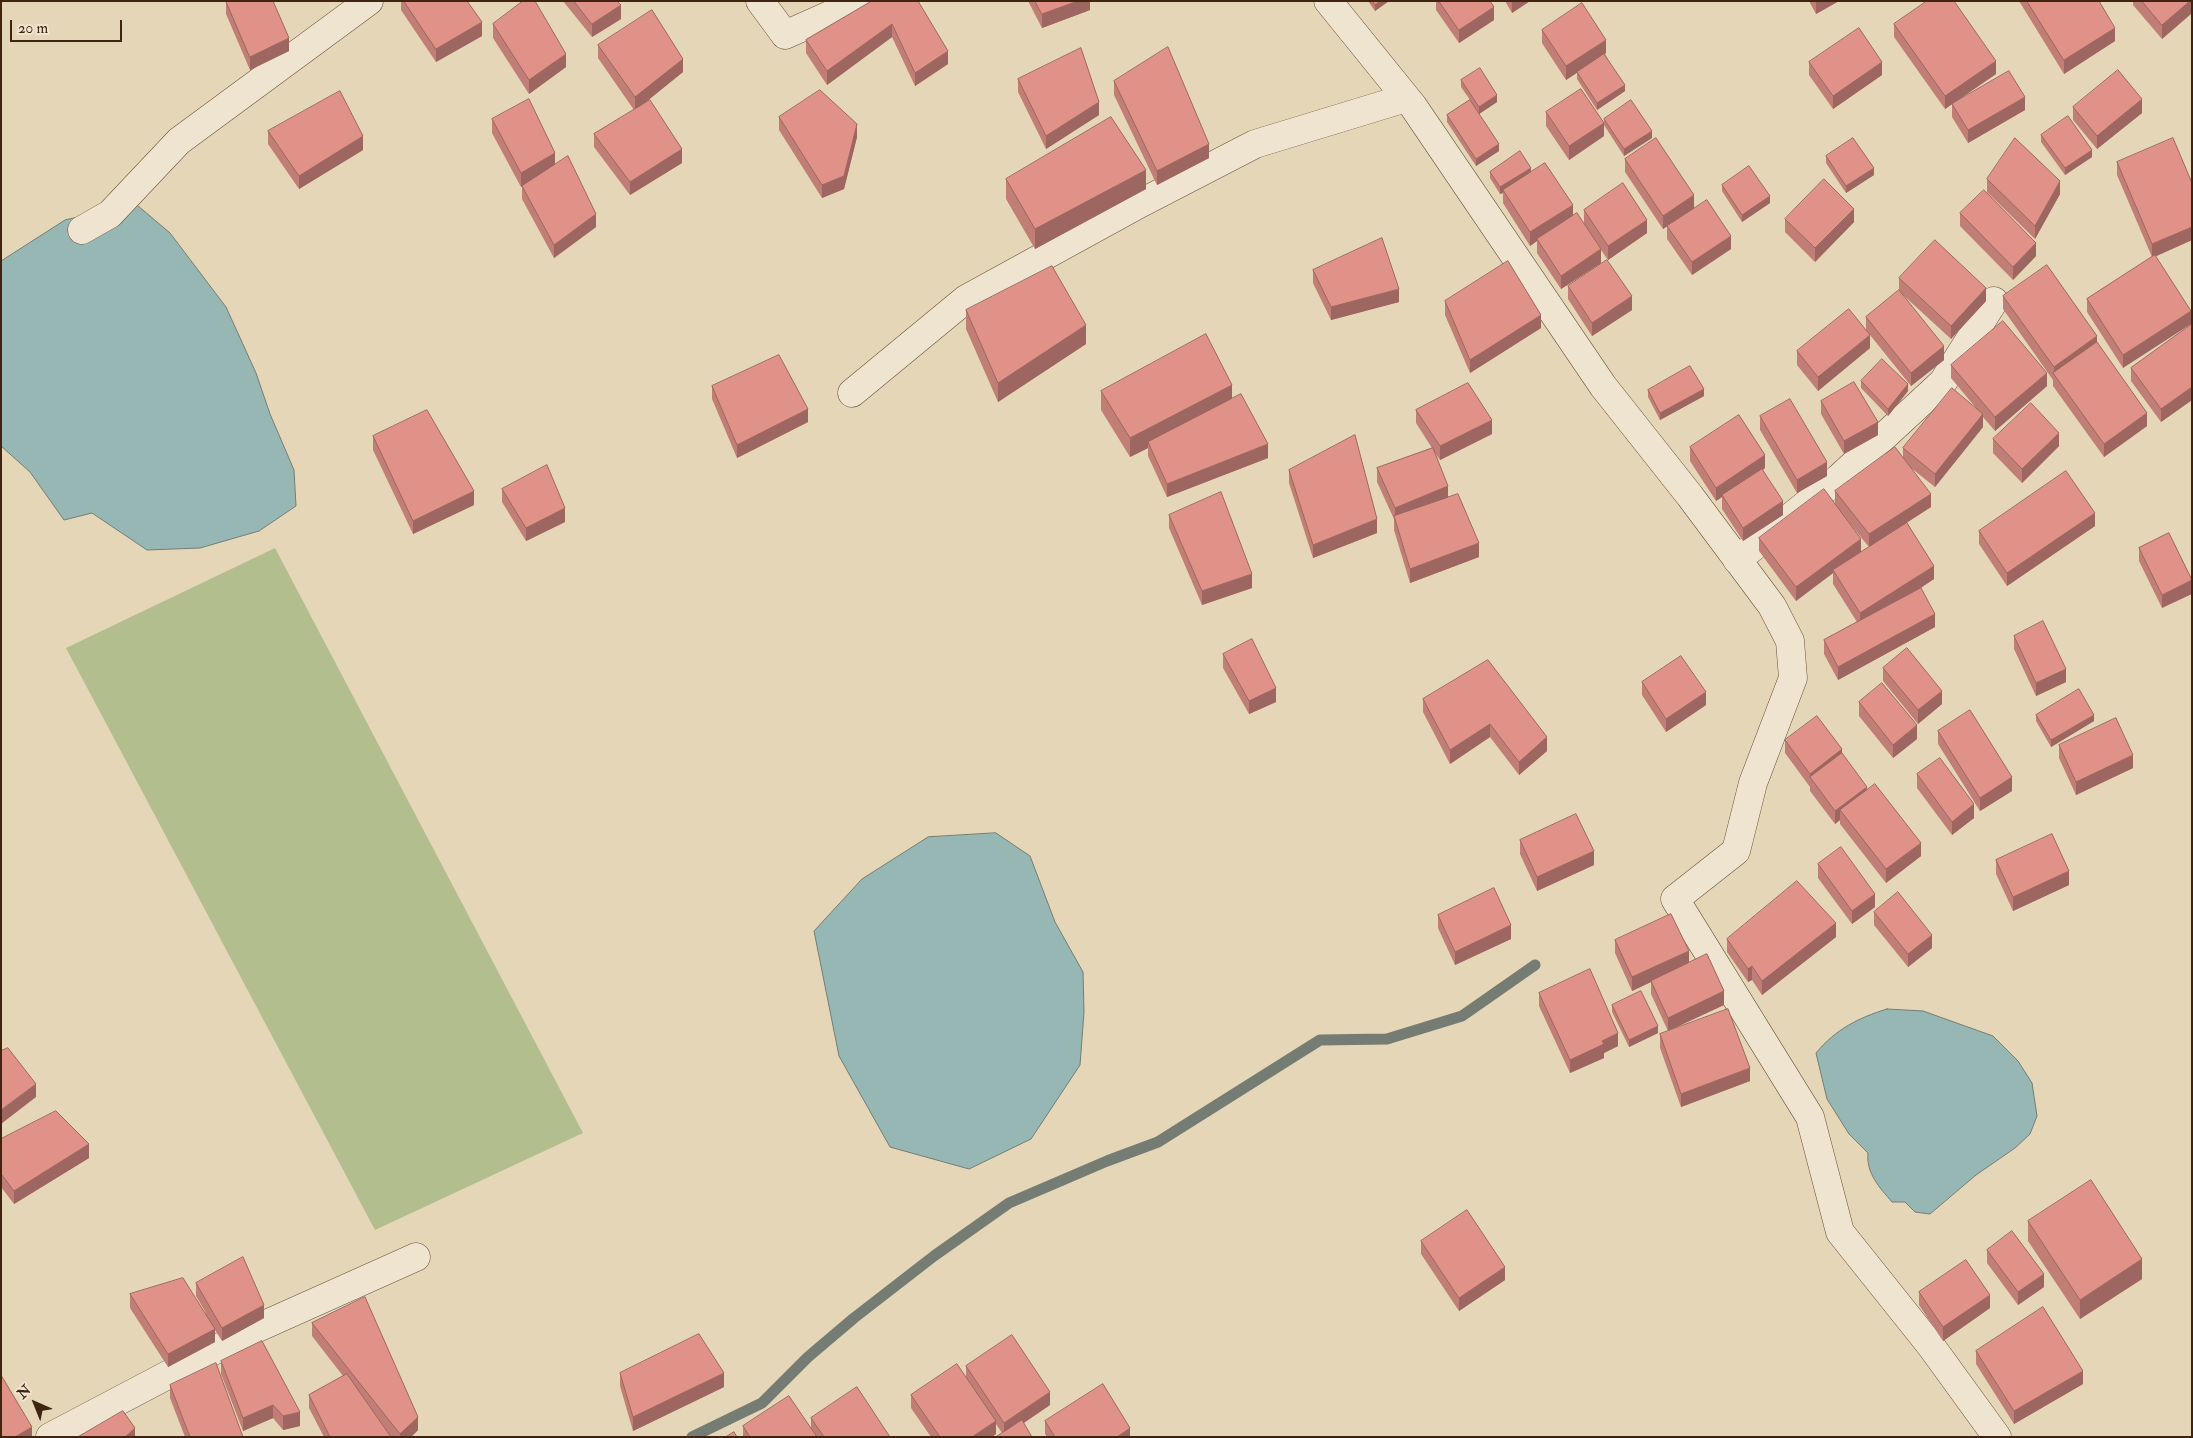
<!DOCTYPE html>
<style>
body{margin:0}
#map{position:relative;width:2193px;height:1438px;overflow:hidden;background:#e5d6b7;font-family:"IM FELL Double Pica",serif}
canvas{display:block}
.frame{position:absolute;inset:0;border:2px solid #402310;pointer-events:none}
.north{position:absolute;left:10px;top:1378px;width:50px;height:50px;-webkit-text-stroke:4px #eee4d0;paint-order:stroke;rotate:316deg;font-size:14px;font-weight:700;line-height:20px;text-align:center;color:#402310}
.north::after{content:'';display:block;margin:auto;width:18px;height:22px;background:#402310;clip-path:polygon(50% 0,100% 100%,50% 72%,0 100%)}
.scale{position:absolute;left:10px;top:20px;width:112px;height:22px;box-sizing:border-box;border:2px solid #402310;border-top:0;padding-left:6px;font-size:15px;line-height:18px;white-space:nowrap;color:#402310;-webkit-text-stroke:4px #eee4d0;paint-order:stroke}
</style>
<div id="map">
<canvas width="2193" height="1438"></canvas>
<div class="frame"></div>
<div class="north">N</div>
<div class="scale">20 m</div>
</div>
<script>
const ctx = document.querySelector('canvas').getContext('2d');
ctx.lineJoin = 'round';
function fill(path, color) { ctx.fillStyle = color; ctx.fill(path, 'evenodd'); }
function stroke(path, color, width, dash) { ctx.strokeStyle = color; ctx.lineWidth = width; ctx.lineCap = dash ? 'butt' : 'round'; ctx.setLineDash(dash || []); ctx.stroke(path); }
const green = new Path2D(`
 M275 548 583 1133 375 1230 66 648Z`);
const water = new Path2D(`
 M137 205 170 233 226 307 256 373 270 414 294 470 296 506 259 531 200 548 147 550 92 513 64 520 30 472 1 446V261L65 220Z
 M996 833 1030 856 1055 922 1083 972 1084 1012 1080 1065 1031 1139 969 1169 890 1147 839 1056 814 931 862 879 928 837Z
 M1887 1009 1923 1011 1993 1036 2018 1061 2032 1083 2037 1116 2030 1134 2015 1148 1976 1175 1930 1214 1915 1212 1905 1202H1892C1879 1187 1866 1173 1868 1153L1849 1134 1827 1099 1816 1053C1836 1029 1858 1018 1887 1009Z`);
const stream = new Path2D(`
 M692 1437 762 1403 808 1357 854 1318 934 1256 1009 1203 1107 1161 1158 1142 1320 1040 1387 1039 1462 1016 1535 965`);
const minor = new Path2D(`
 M760 1 785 35 861 1
 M1328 1 1413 106 1603 386 1690 496 1772 606 1790 641 1793 678 1753 783 1736 851 1675 899 1810 1117 1840 1232 1931 1346 1997 1437
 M82 230 110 214 179 141 369 1
 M852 393 966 299 1141 203 1255 144 1406 98
 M1737 560 1839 478 1943 382 1994 301
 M50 1437 253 1330 416 1257`);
const wall = new Path2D(`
 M226 1 289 51 250 70 226 14Z
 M401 1H467L482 36 436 62 401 10Z
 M563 1H617L621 19 592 37Z
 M872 1 948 64 915 86 892 37 827 85 806 53V40Z
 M1028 1H1090V10L1042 28Z
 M1368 1H1389L1375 11Z
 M1436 1H1490L1494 20 1459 43 1436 10Z
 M1505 1H1530L1512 13Z
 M1809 1H1839L1816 14Z
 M2019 1H2099L2115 41 2064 74Z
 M2133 1H2192V13L2162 39 2133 5Z
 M493 24 566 67 529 94 493 38Z
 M1894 24 1996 74 1945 109 1894 37Z
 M1542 30 1606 53 1605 54 1625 91 1597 110 1577 79V73L1566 80 1542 43Z
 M598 45 683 72 642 104 682 163 630 195 594 147V134L634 110 598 58Z
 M1809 62 1882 75 1833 109 1809 75Z
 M1018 79 1099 115 1046 149 1018 92Z
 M1461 80 1497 102 1479 114 1499 151 1476 166 1447 122V115L1470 100 1461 87Z
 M1114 81 1209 158 1157 185 1114 95Z
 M1952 104 2025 110 1968 143 1952 117Z
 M2073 107 2142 113 2097 149 2073 120Z
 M1546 112 1604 136 1569 160 1546 126Z
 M779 117 857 137 844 189 822 198 779 130Z
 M492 119 555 164 596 227 554 258 522 199V186L523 185 521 187 492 133Z
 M1604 119 1652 138 1624 156 1604 125Z
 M268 131 363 150 299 189 268 144Z
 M2041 135 2092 157 2065 175 2041 142Z
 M1826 156 1874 175 1846 193 1826 163Z
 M1625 159 1694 208 1731 249 1692 275 1667 239V226L1663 229 1625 172Z
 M2117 162 2191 182 2192 176V240L2156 256 2123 368 2087 312V299L2152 257 2117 175Z
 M1490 172H1531L1573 216 1584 223V210L1647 233 1608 260 1601 250V263L1561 289 1537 253V241L1530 246 1503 203V193L1500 194 1490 178Z
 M1006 179 1146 189 1035 249 1006 199Z
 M1987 179 2060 194 2035 239 1987 192Z
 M1722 185 1770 203 1742 222 1722 191Z
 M1960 213 2036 256 2013 280 1960 226Z
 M1785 219 1854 222 1815 262 1785 232Z
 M1313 270 1399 302 1331 320 1313 283Z
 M1899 278 1986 301 1951 339 1902 294 1944 360 1911 386 1866 330V317L1899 291Z
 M1568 286 1632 310 1592 336 1568 299Z
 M2003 296 2097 342 2147 426 2104 457 2053 386V380L2003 309Z
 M1445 301 1541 328 1470 373 1445 315Z
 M966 310 1086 344 998 402 966 329Z
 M2192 324V400L2161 422 2131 381V368Z
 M1870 348 1818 391 1797 365V351Z
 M1951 365 2047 386 1995 431 1983 417V427L1935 487 1911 468 1931 507 1869 547 1842 514 1861 552 1853 558 1934 579 1921 588 1935 627 1838 680 1824 654V640L1857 622 1833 584V573L1796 601 1759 551V538L1835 503V491L1903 458V448L1976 408 1951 378Z
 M1861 381 1908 391 1888 416 1861 388Z
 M712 386 808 422 737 458 712 399Z
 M1648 390 1704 396 1660 420 1648 397Z
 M1101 391 1232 399 1268 458 1167 497 1148 456V448L1130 457 1101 410Z
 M1821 401 1878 435 1844 454 1821 414Z
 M1416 410 1492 434 1440 460 1435 453 1448 497 1479 557 1410 583 1394 530V519L1377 482V468L1432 448 1416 423Z
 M1760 416 1827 476 1797 493 1760 430Z
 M373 436 474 505 413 534 373 450Z
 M1993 439 2059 446 2022 483 1993 453Z
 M1690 447 1765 468 1763 470 1783 515 1743 541 1722 509V497L1716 501 1690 461Z
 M1289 470 1377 533 1313 558 1289 483Z
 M502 489 565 522 526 541 502 502Z
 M1169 515 1252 588 1202 605 1169 528Z
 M2095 526 2007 586 1979 544V531Z
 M2169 533 2162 608 2139 561V548Z
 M2014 636 2066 682 2036 696 2014 649Z
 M1223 654 1276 702 1249 714 1223 668Z
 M1883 668 1942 704 1918 724 1883 681Z
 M1642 682 1706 705 1666 732 1642 695Z
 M1423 699 1547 737V751L1519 775 1490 737 1450 764 1423 712Z
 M1859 702 1917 739 1893 758 1859 716Z
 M2036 715 2094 721 2051 747 2036 721Z
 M1938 731 2012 791 1980 811 1938 744Z
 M1785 740 1842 754 1867 790 1921 856 1886 883 1840 824V820L1835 824 1810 791V787L1785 753Z
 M2059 745 2133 768 2076 795 2059 758Z
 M1917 774 1974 818 1952 835 1917 788Z
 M1520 840 1594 865 1537 891 1520 854Z
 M1996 860 2069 885 2013 911 1996 874Z
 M1818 864 1875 907 1852 924 1818 878Z
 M1874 912 1932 948 1908 967 1874 925Z
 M1438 915 1511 939 1455 965 1438 928Z
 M1836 937 1762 995 1752 980 1748 982 1727 952V939Z
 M1615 940 1689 963 1724 1005 1668 1031 1651 994V982L1632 991 1615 953Z
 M1539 993 1618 1046 1604 1053V1058L1570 1073 1539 1006Z
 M1612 1005 1658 1033 1629 1047 1612 1012Z
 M1660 1034 1750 1081 1681 1107 1660 1048Z
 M1 1139 89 1158 14 1204 1 1187Z
 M2028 1221 2142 1279 2080 1319 2028 1241Z
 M1421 1241 1505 1280 1459 1311 1421 1254Z
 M1987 1250 2044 1287 2018 1305 1987 1263Z
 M196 1283 264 1318 222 1341 215 1330V1342L168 1367 130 1308V1294L206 1313 196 1296Z
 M1919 1292 1990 1308 1943 1341 1919 1305Z
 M312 1323 418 1430 411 1437H324L309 1408V1395L343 1376 312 1336Z
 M1976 1351 2083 1384 2014 1424 1976 1364Z
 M221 1361 300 1426 283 1430 273 1418 243 1431 221 1374Z
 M966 1366 1050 1405 1024 1423 1002 1433 996 1424V1434L992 1437H931L911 1408V1395L966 1377Z
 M620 1373 724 1387 633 1431 620 1386Z
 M170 1385 243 1437H185L170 1398Z
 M811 1418 890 1437H743V1426L811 1428Z
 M1045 1421 1130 1437H1047L1045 1434Z`);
const shadedWall = new Path2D(`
 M1078 1H1090V10L1042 28V14Z
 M1380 1H1389L1375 11V5Z
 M1512 1H1530L1512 13Z
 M1816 1H1839L1816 14Z
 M2190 1H2192V13L2162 39V25Z
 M621 5V19L592 37V24Z
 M1494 7V20L1459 43V30Z
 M482 22V36L436 62V49Z
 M892 24V37L827 85V71Z
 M2115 28V41L2064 74V60Z
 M289 38V51L250 70V57Z
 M1606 40V53L1566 80V66Z
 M948 51V64L915 86V73Z
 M566 54V67L529 94V80Z
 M683 59V72L635 111V97Z
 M1996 61V74L1945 109V96Z
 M1882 62V75L1833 109V96Z
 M1625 85V91L1597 110V103Z
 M1497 95V102L1479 114V107Z
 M2025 97V110L1968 143V130Z
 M2142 99V113L2097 149V136Z
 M1099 102V115L1046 149V136Z
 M1604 123V136L1569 160V146Z
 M857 124V137L844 189 822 198V185Z
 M1652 131V138L1624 156V149Z
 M363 136V150L299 189V176Z
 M1209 144V158L1157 185V171Z
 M1499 144V151L1476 166V159Z
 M682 149V163L630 195V182Z
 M2092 150V157L2065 175V168Z
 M555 153V167L521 187V173Z
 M1531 168V175L1503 190V193L1500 194V187Z
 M1874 168V175L1846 193V186Z
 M1146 170V189L1035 249V229Z
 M2060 181V194L2035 239V226Z
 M1694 195V209L1663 229V216Z
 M1770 196V203L1742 222V215Z
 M1573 205V218L1537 239V241L1530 246V232Z
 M1854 209V222L1815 262V248Z
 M596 214V227L554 258V245Z
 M1647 220V233L1608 260V246Z
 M2192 227V240L2152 258V244Z
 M1731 236V249L1692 275V262Z
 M2036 243V256L2013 280V267Z
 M1601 249V263L1561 289V276Z
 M1986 288V301L1951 339V326Z
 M1399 289V302L1331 320V307Z
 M1632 296V310L1592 336V323Z
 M2191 311V324L2123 368V355Z
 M1541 315V328L1470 373V360Z
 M1086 325V344L998 402V383Z
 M1870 335V348L1818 391V377Z
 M2097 336V350L2054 373V367Z
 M1944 346V360L1911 386V373Z
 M2047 373V386L1995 431V417Z
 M1908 384V391L1888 416V409Z
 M1232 385V405L1148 442V448L1130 457V438Z
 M2192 387V400L2161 422V409Z
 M1704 389V396L1660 420V413Z
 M808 409V422L737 458V445Z
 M2147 413V426L2104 457V444Z
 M1983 414V427L1935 487V474Z
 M1492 420V434L1440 460V446Z
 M1878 422V435L1844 454V441Z
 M2059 433V446L2022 483V469Z
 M1268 444V458L1167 497V484Z
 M1765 455V468L1723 497 1722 495V497L1716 501V488Z
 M1827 462V476L1797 493V480Z
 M1448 486V499L1395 522V508Z
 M474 491V505L413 534V521Z
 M1931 494V507L1869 547V534Z
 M1783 501V515L1743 541V528Z
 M565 508V522L526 541V528Z
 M2095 513V526L2007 586V573Z
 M1377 519V533L1313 558V545Z
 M1861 539V552L1834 572 1833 570V573L1796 601V587Z
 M1479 543V557L1410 583V569Z
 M1934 566V579L1860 626V613Z
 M1252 574V588L1202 605V591Z
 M2192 580V594L2162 608V595Z
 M1935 614V627L1838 680V667Z
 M2066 669V682L2036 696V683Z
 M1276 688V702L1249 714V701Z
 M1942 691V704L1918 724V710Z
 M1706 692V705L1666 732V719Z
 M2094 715V721L2051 747V740Z
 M1490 724V737L1450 764V750Z
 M1917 725V739L1893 758V745Z
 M1547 737V751L1519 775V762Z
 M1842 749V763L1810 778V774Z
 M2133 755V768L2076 795V782Z
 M2012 777V791L1980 811V798Z
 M1867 787V801L1840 810V820L1835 824V811Z
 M1974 804V818L1952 835V822Z
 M1921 843V856L1886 883V869Z
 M1594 851V865L1537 891V877Z
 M2069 871V885L2013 911V897Z
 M1875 894V907L1852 924V911Z
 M1836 923V937L1762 995V981Z
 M1511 925V939L1455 965V952Z
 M1932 935V948L1908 967V954Z
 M1689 951V964L1632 991V977Z
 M1752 966V980L1748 982V969Z
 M1724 991V1005L1668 1031V1018Z
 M1658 1026V1033L1629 1047V1040Z
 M1618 1033V1046L1604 1053V1058L1570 1073V1060L1602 1041Z
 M1750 1068V1081L1681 1107V1094Z
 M36 1084V1097L1 1124V1110Z
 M89 1144V1158L14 1204V1191Z
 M2142 1259V1279L2080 1319V1300Z
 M1505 1267V1280L1459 1311V1298Z
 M2044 1274V1287L2018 1305V1292Z
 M1990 1295V1308L1943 1341V1327Z
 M264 1305V1318L222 1341V1328Z
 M215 1329V1342L168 1367V1354Z
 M2083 1371V1384L2014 1424V1411Z
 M724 1373V1387L633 1431V1417Z
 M1050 1392V1405L1004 1436V1423Z
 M273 1405V1418L243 1431V1418Z
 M300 1412V1426L283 1430V1416Z
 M418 1417V1430L411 1437H400V1434Z
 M996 1421V1434L992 1437H972Z
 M32 1427V1437H15Z
 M135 1428V1437H125Z
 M1130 1428V1437H1117Z`);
const building = new Path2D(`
 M226 1H273L289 38 250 57Z
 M404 1H467L482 22 436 49Z
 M523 1H535L566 54 529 80 493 24Z
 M574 1H617L621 5 592 24Z
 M872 1H918L948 51 915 73 892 24 827 71 806 40Z
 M1035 1H1078L1042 14Z
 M1373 1H1380L1375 5Z
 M1439 1H1490L1494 7 1459 30Z
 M1927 1H1954L1996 61 1945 96 1894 24Z
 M2027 1H2099L2115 28 2064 60Z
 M2142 1H2190L2162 25Z
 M1582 3 1606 40 1566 66 1542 30Z
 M652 10 683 59 635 97 598 45Z
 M1859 28 1882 62 1833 96 1809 62Z
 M1168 47 1209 144 1157 171 1114 81Z
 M1081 48 1099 102 1046 136 1018 79Z
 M1604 54 1625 85 1597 103 1577 72Z
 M1480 68 1497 95 1479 107 1461 80Z
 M2118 70 2142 99 2097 136 2073 107Z
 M2009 71 2025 97 1968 130 1952 104Z
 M1581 89 1604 123 1569 146 1546 112Z
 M820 90 857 124 844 176 822 185 779 117Z
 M340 91 363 136 299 176 268 131Z
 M529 99 555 153 521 173 492 119Z
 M650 100 682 149 630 182 594 134Z
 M1470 100 1499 144 1476 159 1447 115Z
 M1631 100 1652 131 1624 149 1604 119Z
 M2068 116 2092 150 2065 168 2041 135Z
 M1111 117 1146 170 1035 229 1006 179Z
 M1656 138 1694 195 1663 216 1625 159Z
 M1853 138 1874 168 1846 186 1826 156Z
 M2015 138 2060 181 2035 226 1987 179Z
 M2173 138 2192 183V227L2152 244 2117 162Z
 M1520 151 1531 168 1500 187 1490 172Z
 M568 156 596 214 554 245 522 186Z
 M1545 163 1573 205 1530 232 1503 190Z
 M1749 166 1770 196 1742 215 1722 185Z
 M1824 179 1854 209 1815 248 1785 219Z
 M1623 183 1647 220 1608 246 1584 210Z
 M1984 190 2036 243 2013 267 1960 213Z
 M1707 200 1731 236 1692 262 1667 226Z
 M1577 213 1601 249 1561 276 1537 239Z
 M1382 238 1399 289 1331 307 1313 270Z
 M1935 240 1986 288 1951 326 1899 278Z
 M2155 255 2191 311 2123 355 2087 299Z
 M1607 260 1632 296 1592 323 1568 286Z
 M1508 261 1541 315 1470 360 1445 301Z
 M2047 265 2097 336 2054 367 2003 296Z
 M1052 266 1086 325 998 383 966 310Z
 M1899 290 1944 346 1911 373 1866 317Z
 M1849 309 1870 335 1818 377 1797 351Z
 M2003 321 2047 373 1995 417 1951 365Z
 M2192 324V387L2161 409 2131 368Z
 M1206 334 1232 385 1130 438 1101 391Z
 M2097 342 2147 413 2104 444 2053 373Z
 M779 355 808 409 737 445 712 386Z
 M1882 359 1908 384 1888 409 1861 381Z
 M1690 366 1704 389 1660 413 1648 390Z
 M1854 382 1878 422 1844 441 1821 401Z
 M1468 383 1492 420 1440 446 1416 410Z
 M1952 388 1983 414 1935 474 1903 448Z
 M1241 394 1268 444 1167 484 1148 442Z
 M1790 399 1827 462 1797 480 1760 416Z
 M2031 403 2059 433 2022 469 1993 439Z
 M427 410 474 491 413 521 373 436Z
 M1739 415 1765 455 1716 488 1690 447Z
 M1355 435 1377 519 1313 545 1289 470Z
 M1895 447 1931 494 1869 534 1835 491Z
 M1433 448 1448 486 1395 508 1377 468Z
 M547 465 565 508 526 528 502 489Z
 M1762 469 1783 501 1743 528 1722 495Z
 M2066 471 2095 513 2007 573 1979 531Z
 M1824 489 1861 539 1796 587 1759 538Z
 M1221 492 1252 574 1202 591 1169 515Z
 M1458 494 1479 543 1410 569 1394 516Z
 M1907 523 1934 566 1860 613 1833 570Z
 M2169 533 2192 580 2162 595 2139 548Z
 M1921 588 1935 614 1838 667 1824 640Z
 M2043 621 2066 669 2036 683 2014 636Z
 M1252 639 1276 688 1249 701 1223 654Z
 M1907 648 1942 691 1918 710 1883 668Z
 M1681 656 1706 692 1666 719 1642 682Z
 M1488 660 1547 737 1519 762 1490 724 1450 750 1423 699Z
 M1882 683 1917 725 1893 745 1859 702Z
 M2079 689 2094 715 2051 740 2036 715Z
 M1970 710 2012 777 1980 798 1938 731Z
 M1817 716 1842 749 1810 774 1785 740Z
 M2116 718 2133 755 2076 782 2059 745Z
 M1842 753 1867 787 1835 811 1810 777Z
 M1940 758 1974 804 1952 822 1917 774Z
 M1875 784 1921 843 1886 869 1840 810Z
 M1576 814 1594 851 1537 877 1520 840Z
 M2052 834 2069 871 2013 897 1996 860Z
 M1841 847 1875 894 1852 911 1818 864Z
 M1797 881 1836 923 1762 981 1752 966 1748 969 1727 939Z
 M1494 888 1511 925 1455 952 1438 915Z
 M1898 892 1932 935 1908 954 1874 912Z
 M1671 914 1689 951 1632 977 1615 940Z
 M1707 954 1724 991 1668 1018 1651 981Z
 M1590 969 1618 1033 1602 1041 1604 1044 1570 1060 1539 993Z
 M1641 991 1658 1026 1629 1040 1612 1005Z
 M1728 1009 1750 1068 1681 1094 1660 1034Z
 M8 1048 36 1084 1 1110V1051Z
 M56 1111 89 1144 14 1191 1 1174V1139Z
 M2091 1180 2142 1259 2080 1300 2028 1221Z
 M1467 1210 1505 1267 1459 1298 1421 1241Z
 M2012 1231 2044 1274 2018 1292 1987 1250Z
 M243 1257 264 1305 222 1328 196 1283Z
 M1966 1260 1990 1295 1943 1327 1919 1292Z
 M183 1278 215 1329 168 1354 130 1294Z
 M365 1297 418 1417 400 1434 312 1323Z
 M2043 1307 2083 1371 2014 1411 1976 1351Z
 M699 1334 724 1373 633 1417 620 1373Z
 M1012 1335 1050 1392 1004 1423 966 1366Z
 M262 1341 300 1412 283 1416 273 1405 243 1418 221 1361Z
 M216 1363 243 1437H190L170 1385Z
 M957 1364 996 1421 972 1437H940L911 1395Z
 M347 1374 391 1437H330L309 1395Z
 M1 1375 32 1427 15 1437H1Z
 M1103 1384 1130 1428 1117 1437H1055L1045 1421Z
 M857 1387 890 1437H824L811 1418Z
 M789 1396 817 1437H750L743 1426Z
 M123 1411 135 1428 125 1437H78Z
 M1022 1420 1032 1437H996Z
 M734 1432 737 1437H726Z`);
fill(green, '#b3be8f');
fill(water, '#97b7b5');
stroke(water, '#747c73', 1);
stroke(stream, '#747c73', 11);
stroke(minor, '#69503a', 29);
stroke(minor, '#eee4d0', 28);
fill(wall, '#c17e76');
fill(shadedWall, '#9d6660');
fill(building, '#e09289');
stroke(building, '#9d6660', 1);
</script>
